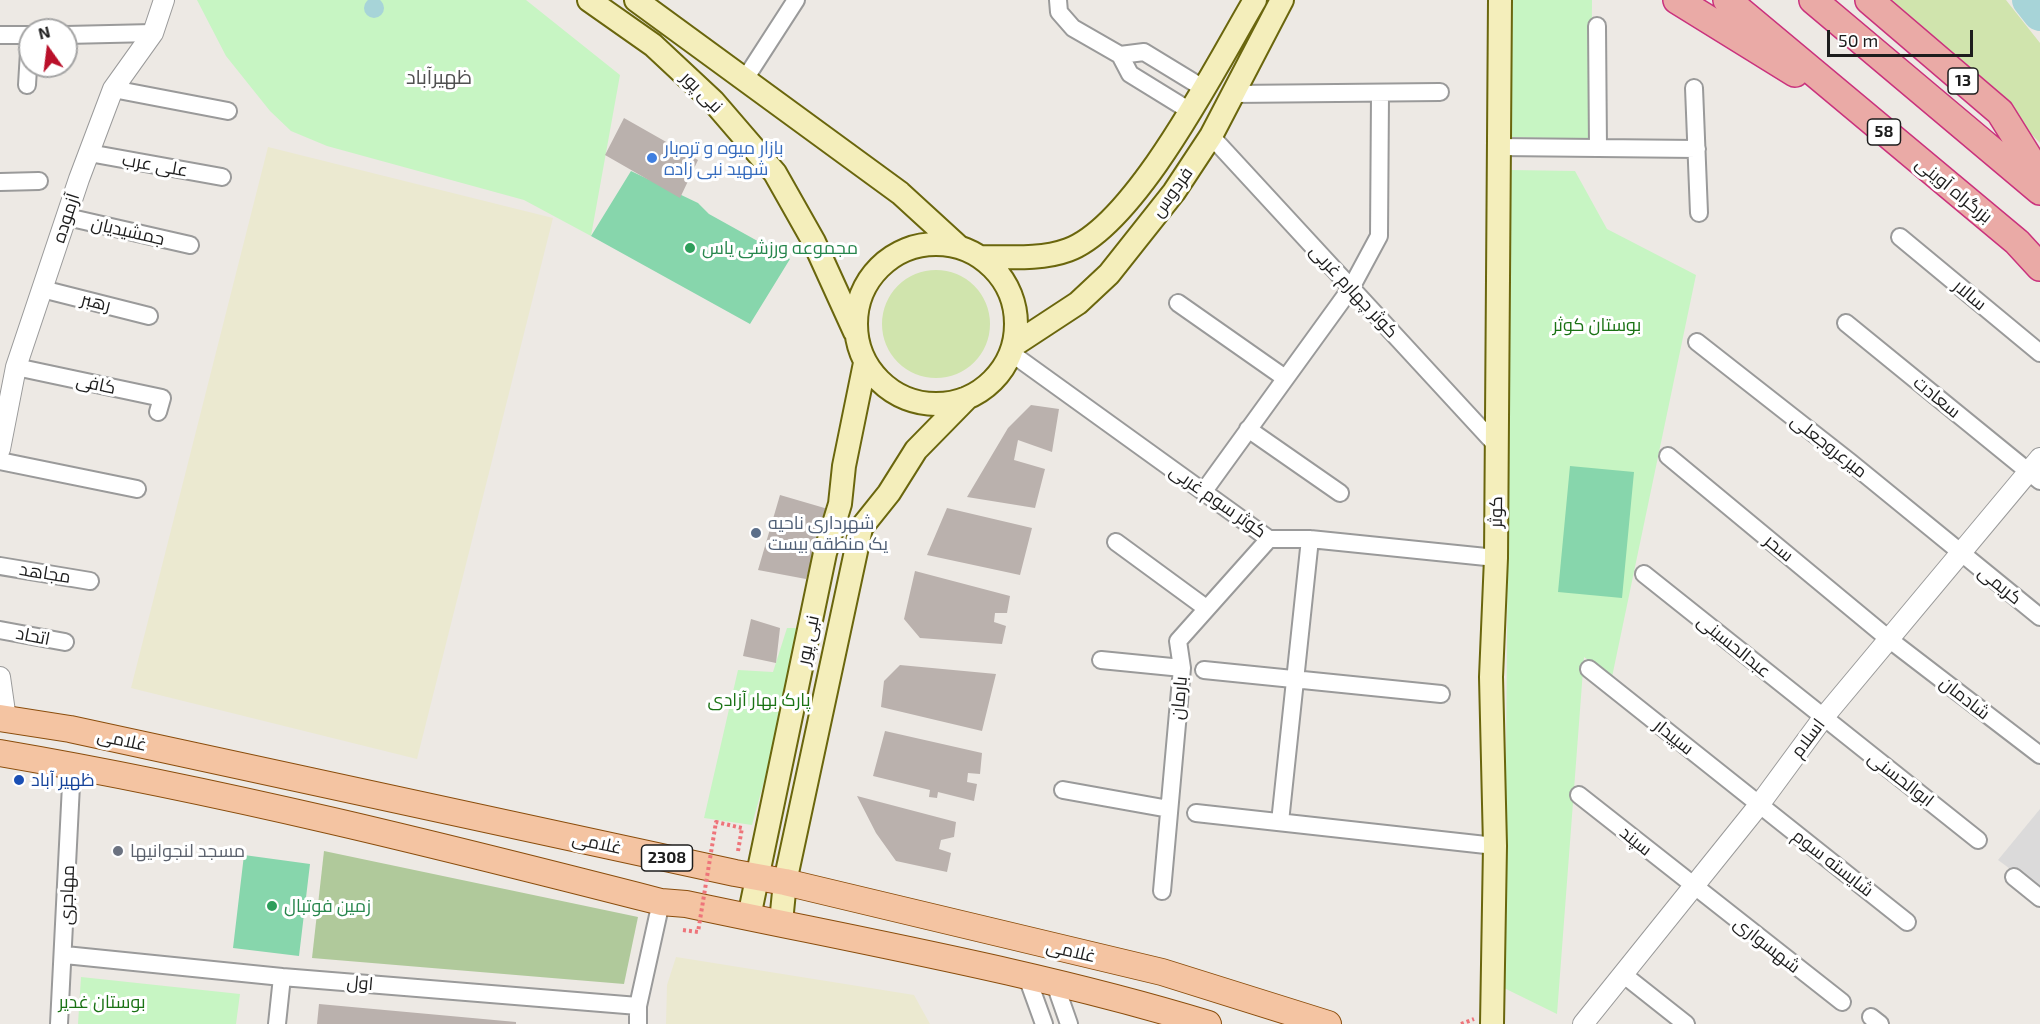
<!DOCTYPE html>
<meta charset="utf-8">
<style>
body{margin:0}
#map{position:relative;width:2040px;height:1024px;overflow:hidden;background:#ede9e4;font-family:"Exo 2",sans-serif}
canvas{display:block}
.north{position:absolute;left:18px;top:18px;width:60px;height:60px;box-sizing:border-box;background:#fff;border:2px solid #a5a5a5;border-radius:50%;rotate:346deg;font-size:16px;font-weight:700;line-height:24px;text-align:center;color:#1d1d1d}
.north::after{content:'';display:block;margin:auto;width:21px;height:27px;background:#ba102a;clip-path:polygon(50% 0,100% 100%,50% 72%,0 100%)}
.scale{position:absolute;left:1827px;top:30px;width:146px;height:27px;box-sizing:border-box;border:3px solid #1d1d1d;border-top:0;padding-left:8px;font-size:18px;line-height:21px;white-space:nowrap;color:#1d1d1d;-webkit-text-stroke:4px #fff;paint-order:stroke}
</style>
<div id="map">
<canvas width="2040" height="1024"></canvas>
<div class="north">N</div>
<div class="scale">50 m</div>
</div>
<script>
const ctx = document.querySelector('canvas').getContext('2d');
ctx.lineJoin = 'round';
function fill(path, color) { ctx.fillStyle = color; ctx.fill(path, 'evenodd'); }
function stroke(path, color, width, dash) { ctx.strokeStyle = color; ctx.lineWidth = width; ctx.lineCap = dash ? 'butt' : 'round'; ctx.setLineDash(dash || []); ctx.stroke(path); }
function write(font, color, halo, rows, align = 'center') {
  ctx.font = font + ' "Exo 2",Cairo,sans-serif'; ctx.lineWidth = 6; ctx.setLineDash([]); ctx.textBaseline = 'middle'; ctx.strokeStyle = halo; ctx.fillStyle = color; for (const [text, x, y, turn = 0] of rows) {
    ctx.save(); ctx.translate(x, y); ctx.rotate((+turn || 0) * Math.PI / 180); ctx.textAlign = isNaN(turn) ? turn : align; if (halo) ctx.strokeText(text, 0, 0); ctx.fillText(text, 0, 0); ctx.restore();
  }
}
const residential = new Path2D(`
 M2040 809V891L1998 860Z`);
const farmland = new Path2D(`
 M268 147 553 218 417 759 131 688Z
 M676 957 914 995 930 1024H666L667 985Z`);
const grass = new Path2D(`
 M1887 0H2006L2040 43V143L1987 89Z
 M882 324a54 54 0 1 1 108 0a54 54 0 1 1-108 0Z`);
const forest = new Path2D(`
 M324 851 638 917 624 984 312 958Z`);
const park = new Path2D(`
 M197 0H526L620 75 591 236 524 200 327 146 291 131 270 111 226 56Z
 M1504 0H1592L1591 139 1509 137Z
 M1511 170 1575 171 1607 229 1696 275 1612 677 1584 657 1557 1014 1504 988Z
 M787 628H806L752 825 704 818 738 670 773 672Z
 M81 977 240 994 236 1024H78Z`);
const pitch = new Path2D(`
 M631 171 698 203 709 214 790 259 750 324 591 236Z
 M1570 466 1634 472 1622 598 1558 592Z
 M244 855 310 864 299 956 233 948Z`);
const water = new Path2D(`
 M364 8a10 10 0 1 1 20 0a10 10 0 1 1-20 0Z`);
const river = new Path2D(`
 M2029 0 2040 14`);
const building = new Path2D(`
 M624 118 698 160 680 198 605 155Z
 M1031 405 1059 409 1052 452 1018 440 1014 460 1045 469 1035 508 967 497 1008 428Z
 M780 495 828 509 806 579 758 570Z
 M947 508 1032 528 1020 575 927 555Z
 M915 571 1010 596 1007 613H995L994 622 1006 626 1002 644 920 638 904 619Z
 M751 619 780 628 776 663 743 656Z
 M900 665 996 674 982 731 881 707 884 681Z
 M885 731 982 753 980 774 968 773 967 782 977 784 974 801 938 792 937 798 929 797 930 790 873 776Z
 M857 796 956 822 954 837 941 840 939 849 951 853 947 872 896 861 876 833Z
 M319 1004 516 1022V1024H317Z`);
const path = new Path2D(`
 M738 851 742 828
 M1461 1024 1474 1019`);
const minor = new Path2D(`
 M1058 0 1059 12 1073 28 1120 55 1130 74 1190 111
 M1597 26 1598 148
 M0 35H30
 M66 35 153 33
 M1120 55 1144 52 1203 88
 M745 79 796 0
 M27 85 30 35
 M1694 88 1699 213
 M113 89 228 111
 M1233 94 1440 92
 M1211 136 1497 446
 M1499 147 1697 149
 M89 153 222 177
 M0 182 39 181
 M67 217 190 245
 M1900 237 2040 353
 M42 289 149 316
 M1178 303 1285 378
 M1846 323 2040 481
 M1697 342 1850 462 2040 617
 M1011 353 1269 539H1310L1496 558
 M16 367 162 398 158 412
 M1248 429 1340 493
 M1668 456 1890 640 2040 755
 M0 461 137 489
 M1204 491 1351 288 1379 236 1380 95
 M1116 542 1206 608
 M0 566 90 581
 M1644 574 1978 840
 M0 630 65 642
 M1101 660 1182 668
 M1589 669 1907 922
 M1204 670 1441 694
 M1063 790 1169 809
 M1579 795 1842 1002
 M1196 813 1495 846
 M1280 822 1310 539
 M2014 877 2040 898
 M1162 891 1182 668 1178 641 1269 539
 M65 955 282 977 638 1006
 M1624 975 1686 1024
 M1027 977 1044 1024
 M1055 984 1069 1024
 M1871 1017 1880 1024
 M59 1024 72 765
 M277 1024 282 977
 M638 1024V1006L661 902`);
const tertiary = new Path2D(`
 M0 449 16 367 79 179 113 89 153 33 164 0
 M0 677 6 719
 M1583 1024 1759 805 1823 718 2040 458`);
const secondary = new Path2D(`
 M589 0 653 45 713 101 775 173 814 242 855 332
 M636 0 900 193 959 247
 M856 324a80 80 0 1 1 160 0a80 80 0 1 1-160 0Z
 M981 257C1009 257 1041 260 1068 250 1136 225 1217 64 1255 0
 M1014 345 1078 303 1109 274 1174 192 1211 136 1282 0
 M749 917 825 553 840 504 844 466 865 363
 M781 922 785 882 861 528 889 493 916 450 967 398
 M1492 1024 1495 846 1491 677 1496 558 1500 0`);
const primary = new Path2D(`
 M0 718 70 729 735 873 785 882 1162 972 1328 1024
 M0 753C223 791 442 846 661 902L686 904C860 941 1037 972 1208 1024`);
const trunk = new Path2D(`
 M1677 0 1795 73
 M1727 0 2017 242 2040 267
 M1813 0 2040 191
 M1869 0 2000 112 2040 176`);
const pathBridge = new Path2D(`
 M683 930 698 932 716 822 742 828`);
const markers = [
 [652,158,6,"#3f7fe0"],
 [690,248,6,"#2e9e5b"],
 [756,533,6,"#5c6f8a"],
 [19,780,6,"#1a4fb4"],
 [118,851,6,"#6b7280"],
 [272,906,6,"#2e9e5b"]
];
const shields = [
 [1963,81,30],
 [1884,132,33],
 [667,858,51]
];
const shieldNames = [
 ["13",1963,81],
 ["58",1884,132],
 ["2308",667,858]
];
const streetNames = [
 ["نبی پور",702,92,45],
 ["علی عرب",155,165,10],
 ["بزرگراه آوینی",1954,190,39],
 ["فردوس",1172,192,-54],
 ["آزموده",66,218,-72],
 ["جمشیدیان",128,231,13],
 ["کوثر چهارم غربی",1354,291,47],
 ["سالار",1970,295,40],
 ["رهبر",96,302,14],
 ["کافی",96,384,12],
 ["سعادت",1937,397,39],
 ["میرعروجعلی",1829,446,38],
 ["کوثر سوم غربی",1218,501,35],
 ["کوثر",1496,512,-89],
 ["سحر",1779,548,40],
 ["مجاهد",45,573,9],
 ["کریمی",2000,585,39],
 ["اتحاد",33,636,11],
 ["نبی پور",808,640,-78],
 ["عبدالحسینی",1734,646,39],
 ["بارمان",1179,698,-85],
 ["شادمان",1965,698,38],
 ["سپیدار",1674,737,39],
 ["اسلام",1808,738,-53],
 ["غلامی",122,740,12],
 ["ابوالحسنی",1901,779,38],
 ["سپند",1636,841,39],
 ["غلامی",597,843,12],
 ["شایسته سوم",1833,863,38],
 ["مهاجری",67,895,-88],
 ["شهسواری",1767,945,38],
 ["غلامی",1071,951,13],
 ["اول",360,983,5]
];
const shopNames = [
 ["بازار میوه و تره‌بار",664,148],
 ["شهید نبی زاده",664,169]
];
const leisureNames = [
 ["مجموعه ورزشی یاس",702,248],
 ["زمین فوتبال",284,906]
];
const parkNames = [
 ["بوستان کوثر",1597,325],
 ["پارک بهار آزادی",759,700],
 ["بوستان غدیر",102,1002]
];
const serviceNames = [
 ["شهرداری ناحیه",768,523],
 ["یک منطقه بیست",768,544]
];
const transitNames = [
 ["ظهیر آباد",31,780]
];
const worshipNames = [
 ["مسجد لنجوانیها",130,851]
];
const neighbourhoodNames = [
 ["ظهیرآباد",439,77]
];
fill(residential, '#dbdada');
fill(farmland, '#ebe9d0');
fill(grass, '#d0e4ad');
fill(forest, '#b0c99b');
fill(park, '#c7f5c3');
fill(pitch, '#87d6ac');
fill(water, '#a7d4d8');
stroke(river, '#a7d4d8', 34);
fill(building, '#bab1ad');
stroke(minor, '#9a9a9a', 20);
stroke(tertiary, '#9a9a9a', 22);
stroke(secondary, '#6a660d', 26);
stroke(primary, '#8a4d0c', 28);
stroke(trunk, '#ca327d', 30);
stroke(path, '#ee747a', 4, [3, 3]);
stroke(minor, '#fff', 16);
stroke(tertiary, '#fff', 20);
stroke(secondary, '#f4eebb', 22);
stroke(primary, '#f4c4a2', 26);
stroke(trunk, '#eaaaa6', 27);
stroke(pathBridge, '#ee747a', 4, [3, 3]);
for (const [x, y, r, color] of markers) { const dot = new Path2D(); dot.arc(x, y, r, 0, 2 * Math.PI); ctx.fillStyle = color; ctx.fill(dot); stroke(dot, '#fff', 2); }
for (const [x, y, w] of shields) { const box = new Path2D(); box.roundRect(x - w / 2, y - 13, w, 26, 4.5); ctx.fillStyle = '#fff'; ctx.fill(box); stroke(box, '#1d1d1d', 1.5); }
write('bold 16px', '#1d1d1d', null, shieldNames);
write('18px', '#1d1d1d', '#fff', streetNames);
write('18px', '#366cbe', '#fff', shopNames, 'left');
write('18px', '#27864d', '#fff', leisureNames, 'left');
write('18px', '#1a7214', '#fff', parkNames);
write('18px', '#4e5e75', '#fff', serviceNames, 'left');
write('18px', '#164399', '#fff', transitNames, 'left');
write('18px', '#5b616d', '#fff', worshipNames, 'left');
write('20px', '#505050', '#fff', neighbourhoodNames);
</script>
